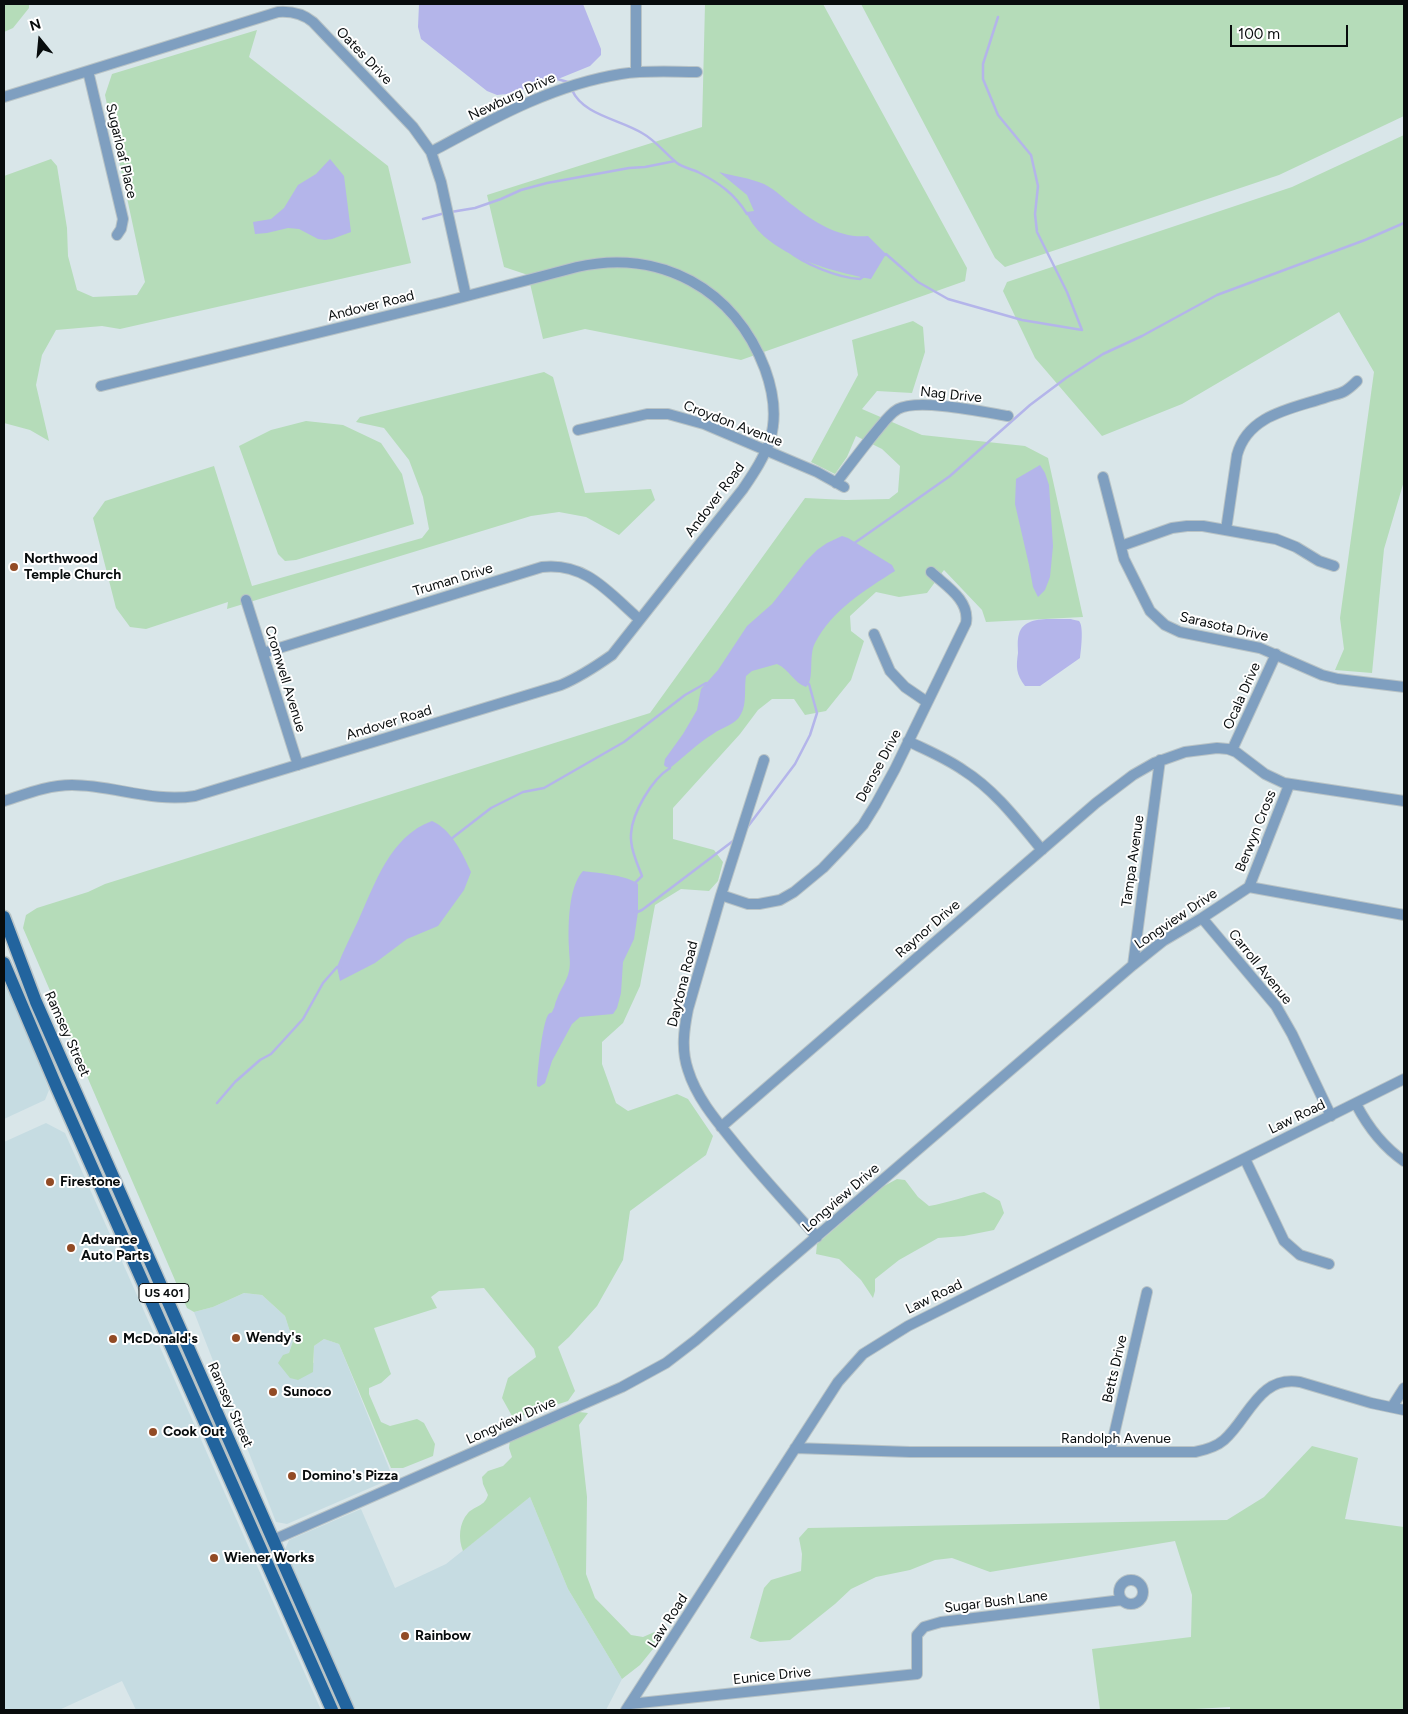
<!DOCTYPE html>
<style>
body{margin:0}
#map{position:relative;width:1408px;height:1714px;overflow:hidden;background:#d9e6e9;font-family:Figtree,sans-serif}
canvas{display:block}
.frame{position:absolute;inset:0;border:5px solid #080c0d;pointer-events:none}
.north{position:absolute;left:15px;top:15px;width:50px;height:50px;-webkit-text-stroke:4px #fff;paint-order:stroke;rotate:343deg;font-size:14px;font-weight:700;line-height:20px;text-align:center;color:#080c0d}
.north::after{content:'';display:block;margin:auto;width:18px;height:22px;background:#080c0d;clip-path:polygon(50% 0,100% 100%,50% 72%,0 100%)}
.scale{position:absolute;left:1230px;top:25px;width:118px;height:22px;box-sizing:border-box;border:2px solid #080c0d;border-top:0;padding-left:6px;font-size:15px;line-height:18px;white-space:nowrap;color:#080c0d;-webkit-text-stroke:4px #fff;paint-order:stroke}
</style>
<div id="map">
<canvas width="1408" height="1714"></canvas>
<div class="frame"></div>
<div class="north">N</div>
<div class="scale">100 m</div>
</div>
<script>
const ctx = document.querySelector('canvas').getContext('2d');
ctx.lineJoin = 'round';
function fill(path, color) { ctx.fillStyle = color; ctx.fill(path, 'evenodd'); }
function stroke(path, color, width, dash) { ctx.strokeStyle = color; ctx.lineWidth = width; ctx.lineCap = dash ? 'butt' : 'round'; ctx.setLineDash(dash || []); ctx.stroke(path); }
function write(font, color, halo, rows, align = 'center') {
  ctx.font = font + ' Figtree,sans-serif'; ctx.lineWidth = 4; ctx.setLineDash([]); ctx.textBaseline = 'middle'; ctx.strokeStyle = halo; ctx.fillStyle = color; for (const [text, x, y, turn = 0] of rows) {
    ctx.save(); ctx.translate(x, y); ctx.rotate((+turn || 0) * Math.PI / 180); ctx.textAlign = isNaN(turn) ? turn : align; if (halo) ctx.strokeText(text, 0, 0); ctx.fillText(text, 0, 0); ctx.restore();
  }
}
const built = new Path2D(`
 M4 971 49 1090 45 1100 4 1119Z
 M46 1123 65 1133 321 1710H136L122 1681 59 1710H4V1142Z
 M244 1293 262 1295 285 1316 293 1341 289 1353 314 1363V1346L324 1339 339 1344 393 1478 287 1524 276 1522 194 1312 213 1307Z
 M530 1497 568 1589 622 1679 606 1710H356L284 1552 289 1540 361 1509 395 1588 446 1564Z`);
const green = new Path2D(`
 M4 4H29V8L13 28 4 32Z
 M705 4H823L967 268 965 281 741 360 585 329 543 339 528 275 504 267 487 195 702 127Z
 M861 4H1404V116L1279 175 1005 267 995 258Z
 M257 30 249 57 388 166 411 263 120 329 102 326 56 330 42 355 36 385 49 441 30 430 4 423V176L51 159 57 166 67 228 68 256 77 290 93 297 137 295 145 282 105 95 112 74Z
 M1404 135V481L1384 549 1372 673 1335 670 1344 649 1340 618 1374 372 1339 312 1182 404 1102 436 1035 358 1003 291 1007 282 1292 187Z
 M913 321 923 327 925 352 912 393 877 391 862 409 922 435 1025 446 1048 458 1083 617 986 622 982 610 944 570 927 593 899 597 876 592 850 616 851 631 864 641 851 680 826 711 805 715 794 699H772L758 710 740 734 673 808V839L714 850 723 862 718 881 709 891 681 889 655 905 640 986 623 1023 602 1042V1064L616 1103 628 1111 677 1094 688 1099 713 1136 706 1155 630 1211 623 1260 597 1306 569 1337 558 1347 575 1391 568 1401 525 1415 512 1416 502 1398 508 1378 536 1357 534 1349 484 1288 439 1291 431 1297 437 1308 374 1328 391 1374 381 1383 369 1388V1394L381 1422 390 1426 417 1419 424 1423 435 1444 433 1456 403 1468H391L339 1344 324 1339 314 1346 313 1372 298 1380 290 1378 278 1363 283 1355 289 1353 293 1341 285 1316 262 1295 244 1293 213 1307 194 1312 187 1308 23 928 26 915 37 908 88 892 105 884 650 713 805 498 846 500 889 499 898 492 900 466 882 449 856 436 847 457 835 474 811 462 858 375 852 340Z
 M544 372 553 377 585 493 651 489 655 500 619 535 586 517 559 512 531 516 227 609 228 602 146 629 130 627 116 608 93 518 105 501 214 466 252 586 422 538 429 529 423 497 409 460 384 428 356 422 360 417Z
 M306 421 343 425 381 443 402 474 414 524 296 560 285 561 278 554 239 446 271 430Z
 M897 1179 905 1180 918 1197 929 1206C948 1203 965 1196 984 1192L1000 1201 1004 1213 994 1230 964 1236 938 1238 899 1260 875 1279V1291L873 1298 861 1280 839 1259 816 1254 817 1244 884 1186Z
 M579 1412 588 1413 579 1425 587 1497 586 1574 595 1598 631 1635 643 1637 659 1630 666 1633 640 1665 622 1679 568 1589 530 1497 463 1551C458 1539 459 1523 468 1513 476 1505 484 1507 488 1495L483 1484 482 1477 488 1471 503 1466 512 1457 509 1448 510 1440Z
 M1312 1446 1358 1458 1345 1519 1404 1527V1710H1230V1707L1177 1710H1100L1092 1649 1191 1637 1192 1595 1175 1541 990 1572 952 1558 935 1560 910 1570 876 1577 851 1589 835 1604 790 1640 760 1642 750 1638 764 1588 771 1580 801 1571 802 1554 799 1538 808 1528 1227 1520 1264 1497Z`);
const water = new Path2D(`
 M419 4H583L601 49V55L590 66 558 79 507 94 497 95 487 91 421 39 418 27Z
 M330 159 344 176 351 232 332 239 325 240 318 239 299 229 288 228 267 233 255 234 253 222 271 219 284 208 298 185 316 174Z
 M719 172C733 176 750 178 764 184 776 190 784 199 795 207 815 223 842 239 868 236L886 254 871 279C830 271 764 254 746 212L754 211 747 195Z
 M1040 465 1045 473 1049 485 1053 546 1050 577 1045 590 1038 597 1033 587 1029 565 1015 504 1016 479Z
 M842 536 848 538 892 565 895 571C865 590 832 610 815 643 808 656 815 680 806 687 794 683 789 669 777 664L752 671 746 676C744 688 747 704 741 714 736 725 722 727 713 734 698 743 684 757 670 768L666 767 664 765 665 759 683 734 697 710 701 689 718 670 747 626 772 604 806 561 817 550 827 543Z
 M1071 619C1072 620 1077 620 1079 621 1084 626 1081 650 1080 658L1040 686H1025C1016 674 1016 667 1018 653 1018 647 1017 640 1019 634 1024 614 1055 620 1071 619Z
 M432 821C451 829 463 854 471 872L464 890 438 926 407 939 375 963 340 981 337 967C343 951 351 936 358 921 375 884 390 836 432 821Z
 M583 871C596 873 628 875 638 884V912L634 939 623 962 621 993 617 1008 613 1014 580 1017 572 1024 552 1061 545 1083 539 1087 537 1086C537 1074 542 1025 548 1015 551 1011 551 1015 553 1010 555 1007 555 1002 557 999 560 990 567 981 569 971 571 964 569 955 569 948 568 927 568 887 583 871Z`);
const stream = new Path2D(`
 M998 17 983 64V79L998 115 1031 155 1038 186 1035 214 1037 232 1067 292 1082 330
 M557 79 568 82 569 84
 M572 90C583 115 619 119 642 133 655 140 665 153 677 163 682 167 691 169 698 172 719 183 734 193 747 214
 M451 212 475 208 501 199 521 190 547 183 629 168 645 167 675 161
 M423 219 445 213
 M787 250C804 264 838 278 860 279L864 276
 M885 255 886 254 918 282 948 299 1022 320 1082 330
 M853 544 950 476 1030 405 1066 378 1103 354 1142 336 1217 295 1365 240 1404 223
 M746 829 795 764 810 735 817 713 809 684 807 683
 M450 838 451 839 491 808 523 792 544 788 624 742 685 695 706 683 707 685
 M635 883 642 876C637 863 630 848 631 834 632 813 652 779 670 768L669 766
 M635 913 642 910 733 841
 M217 1103 235 1082 260 1060 271 1054 303 1019 323 983 337 967 340 968`);
const minor = new Path2D(`
 M88 71 123 219 121 229 117 235
 M636 72V4
 M4 97 278 12C291 11 302 13 313 22L413 127 431 152 441 182 466 296
 M431 152C492 119 552 85 621 74 646 70 672 72 697 72
 M578 430 647 414H668L704 424 817 472 844 487
 M1103 477 1124 559 1150 611 1165 625 1180 632 1260 648 1322 675 1338 679 1404 687
 M836 483C849 466 861 450 874 434 881 426 889 414 898 409 918 398 984 412 1008 416
 M1226 530 1237 455C1248 414 1292 409 1327 397 1333 395 1340 394 1345 391 1350 388 1354 384 1357 381
 M1121 546 1172 528 1187 526H1203L1276 539 1296 547 1319 561 1334 566
 M246 600 298 765
 M874 634 890 671 905 687 927 702
 M263 653 542 567C586 562 609 593 639 619
 M908 741C926 750 946 758 963 770 995 790 1018 821 1042 850
 M1232 750 1276 654
 M764 760 721 895 688 1009C684 1029 681 1050 688 1070 696 1096 714 1118 732 1140 759 1174 788 1205 817 1237
 M4 801C26 794 48 785 72 785 113 785 153 803 195 796L561 685C580 677 595 667 612 655L743 489C753 474 764 458 770 440 777 417 773 391 765 369 735 289 660 248 577 267L444 302 101 386
 M1249 887 1289 785
 M721 895 748 904H759L780 900 794 892 823 868 845 845 863 825 876 804 895 769 966 623C970 600 946 586 931 572
 M1202 918 1276 1006 1292 1034 1331 1116
 M1133 965 1160 760
 M1356 1104C1368 1127 1382 1146 1404 1161
 M721 1127 1096 803 1133 775 1154 763 1185 752 1217 748 1228 749 1236 752 1265 774 1284 783 1404 801
 M1245 1159 1284 1241 1300 1255 1329 1264
 M1392 1407 1404 1388
 M795 1448 910 1452H1195C1205 1450 1216 1447 1224 1440 1249 1418 1259 1375 1300 1382L1371 1403 1404 1410
 M1110 1452 1147 1292
 M273 1540 622 1387 666 1363 696 1340 1133 965 1163 941 1202 918 1249 887 1404 915
 M1119 1592a12 12 0 1 1 24 0a12 12 0 1 1-24 0Z
 M630 1704 917 1674V1635L924 1627 941 1622 1122 1600
 M626 1710 838 1382 863 1354 908 1326 1404 1079`);
const major = new Path2D(`
 M4 917 36 1002 348 1710
 M4 963 57 1088 332 1710`);
const markers = [
 [14,567,5,"#924b25"],
 [50,1182,5,"#924b25"],
 [71,1248,5,"#924b25"],
 [236,1338,5,"#924b25"],
 [113,1339,5,"#924b25"],
 [273,1392,5,"#924b25"],
 [153,1432,5,"#924b25"],
 [292,1476,5,"#924b25"],
 [214,1558,5,"#924b25"],
 [405,1636,5,"#924b25"]
];
const shields = [
 [164,1293,50]
];
const shieldNames = [
 ["US 401",164,1293]
];
const streetNames = [
 ["Oates Drive",364,56,46],
 ["Newburg Drive",512,97,-25],
 ["Sugarloaf Place",121,151,77],
 ["Andover Road",371,306,-14],
 ["Nag Drive",951,395,6],
 ["Croydon Avenue",733,424,21],
 ["Andover Road",715,500,-53],
 ["Truman Drive",453,580,-17],
 ["Sarasota Drive",1224,627,13],
 ["Cromwell Avenue",285,679,73],
 ["Ocala Drive",1242,696,-66],
 ["Andover Road",389,723,-17],
 ["Derose Drive",879,766,-62],
 ["Berwyn Cross",1256,831,-68],
 ["Tampa Avenue",1133,861,-82],
 ["Longview Drive",1176,919,-34],
 ["Raynor Drive",928,929,-41],
 ["Carroll Avenue",1260,967,51],
 ["Daytona Road",683,984,-76],
 ["Ramsey Street",67,1034,66],
 ["Law Road",1297,1117,-26],
 ["Longview Drive",841,1198,-41],
 ["Law Road",934,1297,-26],
 ["Betts Drive",1115,1369,-77],
 ["Ramsey Street",230,1405,66],
 ["Longview Drive",511,1421,-24],
 ["Randolph Avenue",1116,1439],
 ["Sugar Bush Lane",996,1602,-7],
 ["Law Road",668,1621,-57],
 ["Eunice Drive",772,1676,-6]
];
const poiNames = [
 ["Northwood",24,559],
 ["Temple Church",24,575],
 ["Firestone",60,1182],
 ["Advance",81,1240],
 ["Auto Parts",81,1256],
 ["Wendy's",246,1338],
 ["McDonald's",123,1339],
 ["Sunoco",283,1392],
 ["Cook Out",163,1432],
 ["Domino's Pizza",302,1476],
 ["Wiener Works",224,1558],
 ["Rainbow",415,1636]
];
fill(built, '#c6dce2');
fill(green, '#b5dcb9');
fill(water, '#b4b5ea');
stroke(stream, '#b4b5ea', 2.5);
stroke(minor, '#b8c3c6', 12);
stroke(major, '#b8c3c6', 15);
stroke(minor, '#7f9fc0', 10);
stroke(major, '#22649e', 12);
for (const [x, y, r, color] of markers) { const dot = new Path2D(); dot.arc(x, y, r, 0, 2 * Math.PI); ctx.fillStyle = color; ctx.fill(dot); stroke(dot, '#fff', 2); }
for (const [x, y, w] of shields) { const box = new Path2D(); box.roundRect(x - w / 2, y - 9.5, w, 19, 4); ctx.fillStyle = '#fff'; ctx.fill(box); stroke(box, '#080c0d', 1); }
write('bold 12px', '#080c0d', null, shieldNames);
write('14px', '#080c0d', '#fff', streetNames);
write('bold 14px', '#080c0d', '#fff', poiNames, 'left');
</script>
